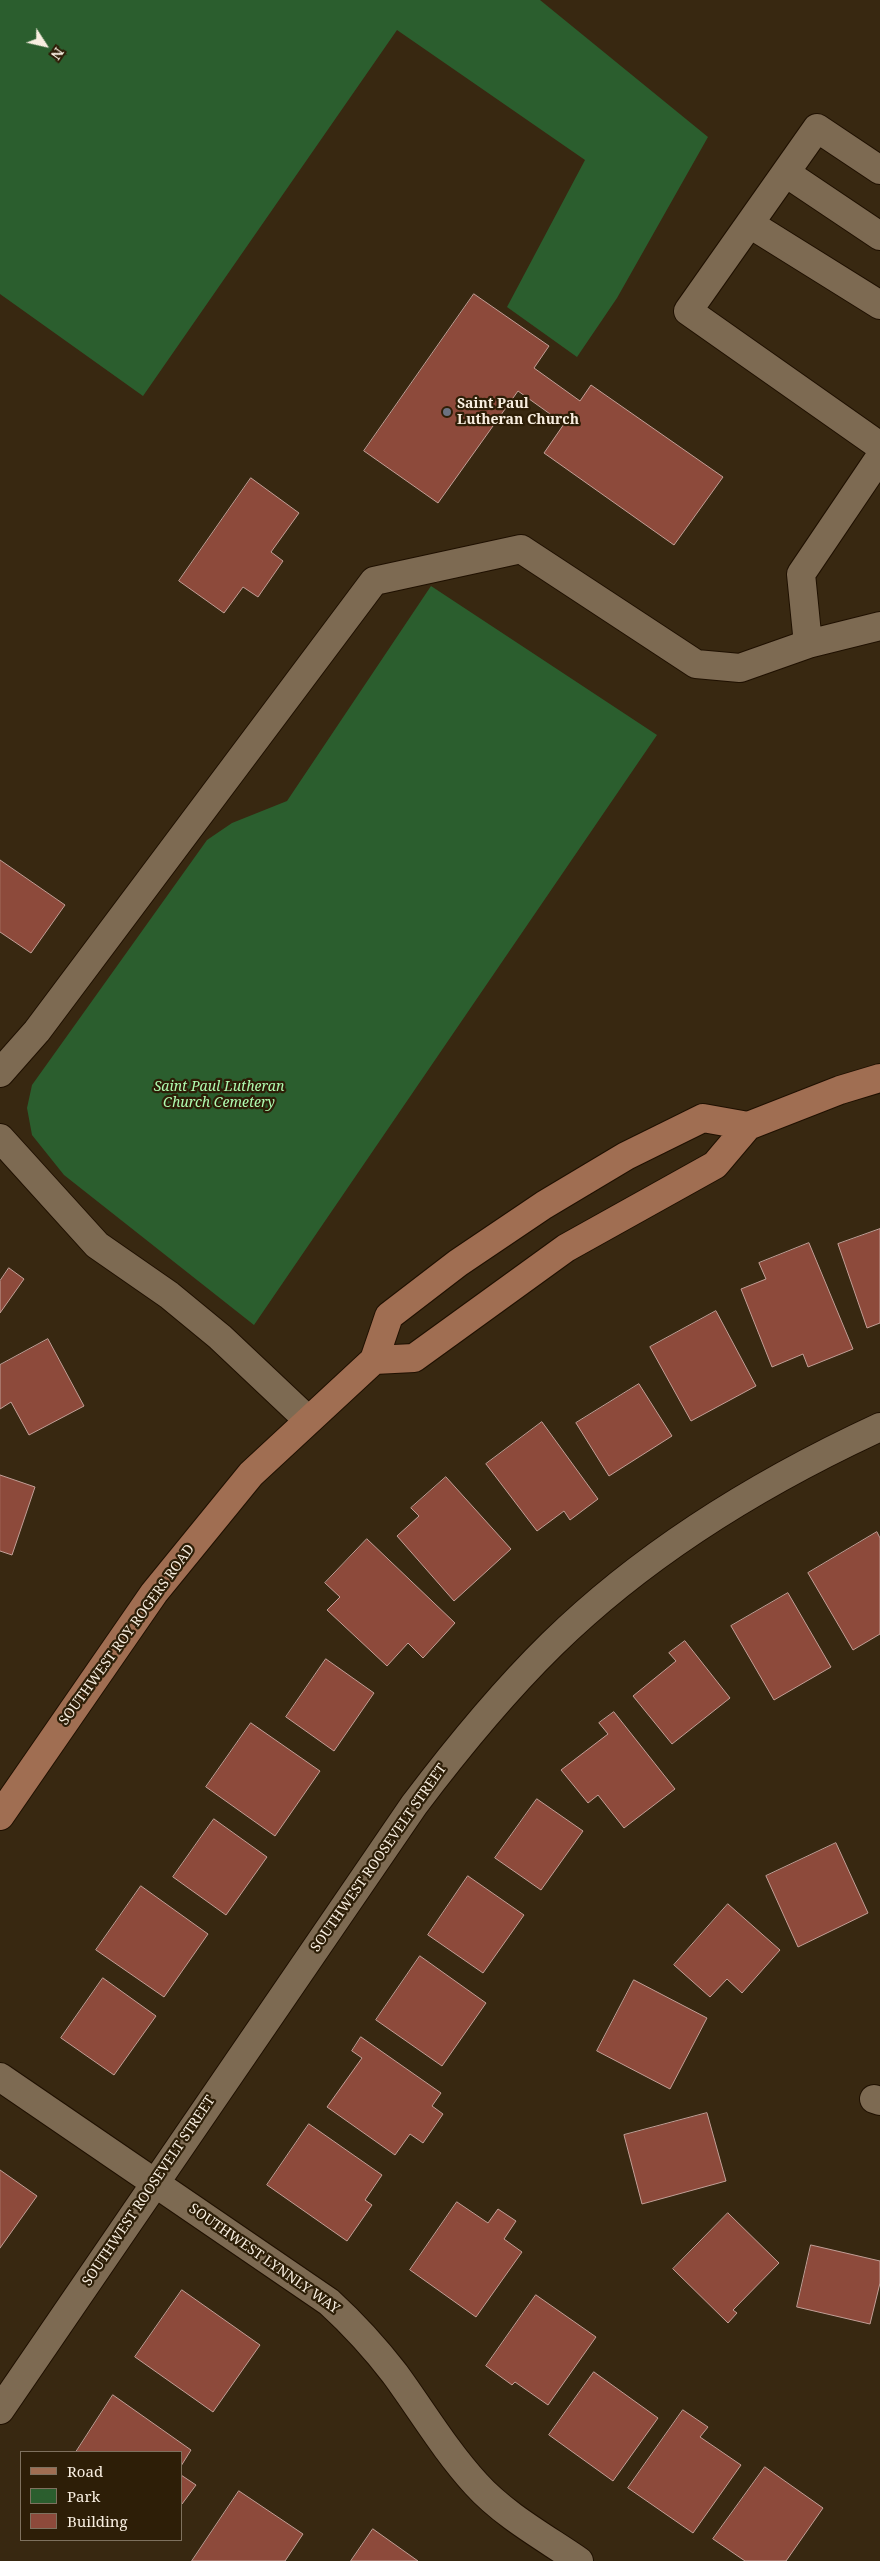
<!DOCTYPE html>
<style>
body{margin:0}
#map{position:relative;width:880px;height:2561px;overflow:hidden;background:#382811;font-family:"Noto Serif",serif}
canvas{display:block}
.legend{position:absolute;left:20px;top:2451px;width:162px;height:90px;box-sizing:border-box;background:#2d1e07;border:1px solid #7e715e;margin:0;padding:6px 9px;list-style:none;font-size:15px;color:#f8eee0}
.legend li{display:flex;align-items:center;gap:10px;height:25px}
.legend b{width:25px;border:1px solid #7e715e}
.north{position:absolute;left:20px;top:20px;width:50px;height:50px;-webkit-text-stroke:4px #2d1e07;paint-order:stroke;rotate:125deg;font-size:14px;font-weight:700;line-height:20px;text-align:center;color:#f8eee0}
.north::after{content:'';display:block;margin:auto;width:18px;height:22px;background:#f8eee0;clip-path:polygon(50% 0,100% 100%,50% 72%,0 100%)}
</style>
<div id="map">
<canvas width="880" height="2561"></canvas>
<ul class="legend">
<li><b style="height:6px;background:#a06e52"></b>Road</li>
<li><b style="height:14px;background:#2b5e2e"></b>Park</li>
<li><b style="height:14px;background:#8d4a3b"></b>Building</li>
</ul>
<div class="north">N</div>
</div>
<script>
const ctx = document.querySelector('canvas').getContext('2d');
ctx.lineJoin = 'round';
function fill(path, color) { ctx.fillStyle = color; ctx.fill(path, 'evenodd'); }
function stroke(path, color, width, dash) { ctx.strokeStyle = color; ctx.lineWidth = width; ctx.lineCap = dash ? 'butt' : 'round'; ctx.setLineDash(dash || []); ctx.stroke(path); }
function write(font, color, halo, rows, align = 'center') {
  ctx.font = font + ' "Noto Serif",serif'; ctx.lineWidth = 4.5; ctx.setLineDash([]); ctx.textBaseline = 'middle'; ctx.strokeStyle = halo; ctx.fillStyle = color; for (const [text, x, y, turn = 0] of rows) {
    ctx.save(); ctx.translate(x, y); ctx.rotate((+turn || 0) * Math.PI / 180); ctx.textAlign = isNaN(turn) ? turn : align; if (halo) ctx.strokeText(text, 0, 0); ctx.fillText(text, 0, 0); ctx.restore();
  }
}
const green = new Path2D(`
 M0 0H540L708 137 617 298 577 357 507 307 585 160 397 30 143 396 0 294Z
 M431 586 657 735 254 1325 64 1175 32 1135 27 1108 32 1085 207 840 232 823 287 801Z`);
const building = new Path2D(`
 M474 294 549 346 534 368 580 401 591 385 723 477 674 545 544 453 564 424 518 391 438 503 364 451Z
 M251 478 299 513 271 552 283 561 258 597 243 587 224 613 179 581Z
 M0 860 65 905 31 953 0 932Z
 M880 1229V1323L867 1328 838 1244Z
 M809 1243 853 1349 808 1367 803 1354 772 1367 741 1289 766 1279 759 1263Z
 M9 1268 24 1279 0 1313V1281Z
 M716 1311 756 1386 691 1421 650 1347Z
 M48 1339 84 1406 29 1435 11 1402 0 1409V1365Z
 M639 1384 672 1436 609 1476 576 1423Z
 M542 1422 598 1499 570 1520 564 1511 537 1531 486 1464Z
 M0 1475 35 1487 12 1555 0 1551Z
 M446 1477 511 1549 454 1601 397 1536 419 1516 411 1508Z
 M877 1532 880 1538V1634L853 1650 808 1573Z
 M367 1539 455 1623 423 1658 408 1643 387 1666 327 1610 340 1597 325 1583Z
 M788 1593 831 1667 774 1700 731 1626Z
 M685 1641 730 1698 672 1744 633 1696 676 1661 669 1653Z
 M326 1659 374 1693 334 1751 286 1717Z
 M614 1712 675 1789 624 1828 598 1795 588 1803 561 1770 608 1734 599 1723Z
 M251 1723 320 1771 275 1836 206 1787Z
 M537 1799 583 1831 541 1890 495 1858Z
 M214 1819 267 1857 226 1915 173 1877Z
 M836 1843 868 1913 798 1947 766 1876Z
 M468 1876 524 1915 483 1973 428 1935Z
 M141 1886 208 1934 164 1997 96 1950Z
 M728 1904 780 1950 742 1993 727 1979 710 1997 674 1965Z
 M420 1956 486 2003 442 2066 376 2020Z
 M103 1978 156 2016 114 2075 61 2038Z
 M634 1980 707 2018 670 2089 597 2051Z
 M361 2037 441 2093 432 2106 443 2114 423 2143 410 2134 395 2155 327 2107 362 2058 352 2051Z
 M707 2113 726 2181 642 2204 624 2135Z
 M309 2124 382 2175 365 2200 372 2205 347 2241 267 2185Z
 M0 2170 37 2196 0 2248Z
 M457 2202 488 2223 498 2209 516 2221 504 2239 522 2252 476 2317 410 2270Z
 M728 2213 779 2263 733 2310 737 2313 728 2323 673 2269Z
 M811 2245 880 2261V2283L870 2324 797 2307Z
 M182 2290 260 2345 213 2412 135 2357Z
 M536 2295 596 2337 548 2405 515 2382 512 2385 486 2366Z
 M594 2372 658 2418 613 2481 549 2435Z
 M113 2395 191 2450 181 2466V2452H76Z
 M683 2410 708 2427 700 2437 741 2465 693 2533 628 2488Z
 M765 2467 823 2508 786 2561H745L713 2539Z
 M181 2475 196 2485 182 2504H181Z
 M239 2491 303 2534 285 2561H192Z
 M373 2529 418 2561H351Z`);
const minor = new Path2D(`
 M880 170 817 128 688 311 880 446
 M786 173 880 236
 M750 224 880 305
 M808 644 801 574 880 457
 M0 1073 37 1031 374 581 521 549 696 664 740 668 808 644 880 626
 M0 1138 97 1245 169 1295 220 1337 308 1420
 M0 2077 329 2302C353 2324 375 2348 395 2374 422 2411 445 2450 476 2484 504 2515 544 2537 579 2561
 M874 2099 880 2101
 M0 2410 414 1805C457 1748 501 1694 552 1644 646 1552 761 1482 880 1427`);
const major = new Path2D(`
 M374 1360 414 1358 566 1248 715 1165 748 1126 840 1090 880 1078
 M0 1816 154 1593 251 1474 374 1360 389 1316 458 1263 544 1205 626 1156 703 1118 748 1126`);
const markers = [
 [447,412,5,"#6b7280"]
];
const poiNames = [
 ["Saint Paul",457,404],
 ["Lutheran Church",457,420]
];
const parkNames = [
 ["Saint Paul Lutheran",219,1087],
 ["Church Cemetery",219,1103]
];
const streetNames = [
 ["SOUTHWEST ROY ROGERS ROAD",127,1635,-54],
 ["SOUTHWEST ROOSEVELT STREET",379,1858,-55],
 ["SOUTHWEST ROOSEVELT STREET",149,2191,-56],
 ["SOUTHWEST LYNNLY WAY",264,2259,35]
];
fill(green, '#2b5e2e');
fill(building, '#8d4a3b');
stroke(building, '#c29f97', 1);
stroke(minor, '#1f1000', 30);
stroke(major, '#1f1000', 30);
stroke(minor, '#7d6a52', 28);
stroke(major, '#a06e52', 28);
for (const [x, y, r, color] of markers) { const dot = new Path2D(); dot.arc(x, y, r, 0, 2 * Math.PI); ctx.fillStyle = color; ctx.fill(dot); stroke(dot, '#2d1e07', 2); }
write('bold 14px', '#f8eee0', '#2d1e07', poiNames, 'left');
write('italic 14px', '#affbb0', '#2d1e07', parkNames);
write('14px', '#f8eee0', '#2d1e07', streetNames);
</script>
